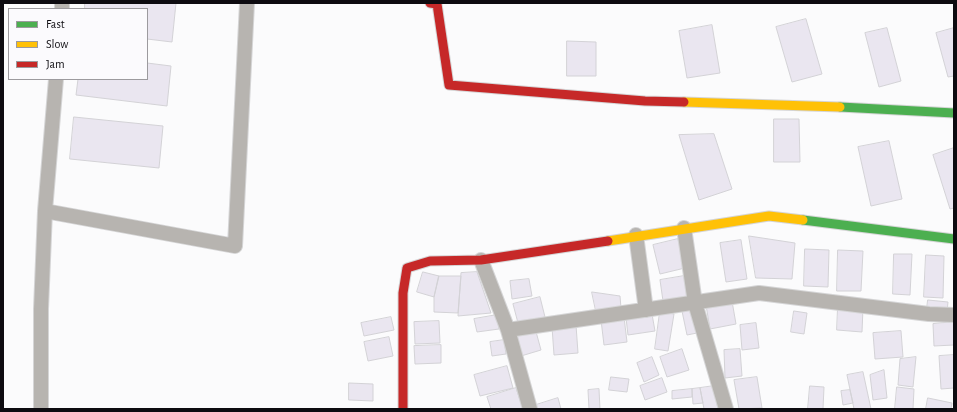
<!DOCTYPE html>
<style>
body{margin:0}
#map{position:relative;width:957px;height:412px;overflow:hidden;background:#fbfbfc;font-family:"Alegreya Sans",sans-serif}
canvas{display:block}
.frame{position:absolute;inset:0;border:4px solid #0d0b10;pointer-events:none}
.legend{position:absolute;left:8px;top:8px;width:140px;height:72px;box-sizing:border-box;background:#fbfafd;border:1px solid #9c9a9e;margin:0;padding:5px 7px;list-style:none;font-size:12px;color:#0d0b10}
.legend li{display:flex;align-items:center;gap:8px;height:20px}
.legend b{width:20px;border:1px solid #9c9a9e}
</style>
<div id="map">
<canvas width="957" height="412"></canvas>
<div class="frame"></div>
<ul class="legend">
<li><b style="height:5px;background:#4caf50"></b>Fast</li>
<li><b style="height:5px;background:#ffc107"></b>Slow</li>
<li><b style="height:5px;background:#c62828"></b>Jam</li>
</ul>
</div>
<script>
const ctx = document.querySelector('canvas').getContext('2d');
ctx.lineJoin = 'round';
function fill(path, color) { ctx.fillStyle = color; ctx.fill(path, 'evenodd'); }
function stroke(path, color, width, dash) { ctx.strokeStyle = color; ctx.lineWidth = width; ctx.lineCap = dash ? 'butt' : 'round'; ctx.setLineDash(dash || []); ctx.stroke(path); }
const building = new Path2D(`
 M85 3H176L172 42 147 39V9H85Z
 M806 19 822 74 792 82 776 27Z
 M712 25 720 73 687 78 679 31Z
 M887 28 901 81 879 87 865 33Z
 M954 28V76L948 77 936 33Z
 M567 41 596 42V76H567Z
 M147 63 171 66 167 106 76 95 78 79H147Z
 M74 117 163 126 159 168 70 159Z
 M774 119H799L800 162H774Z
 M714 134 732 189 699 200 679 135Z
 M889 141 902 199 871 206 858 147Z
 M954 148V208L950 209 933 155Z
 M749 236 795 243 792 279 756 278Z
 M678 239 685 268 660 274 653 245Z
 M741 240 747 279 726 282 720 243Z
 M805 249 829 250 828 287 804 286Z
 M838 250 863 251 861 291H837Z
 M894 254H912L910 295 893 294Z
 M926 255 944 256 943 298 924 297Z
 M423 272 439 276 434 297 417 292Z
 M477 272 491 313 458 316 461 273Z
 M439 276H461L458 313 434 312V297Z
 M684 276 688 297 663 301 660 280Z
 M529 279 532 296 512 299 510 281Z
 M592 292 620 296 621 308 596 311Z
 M540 297 545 317 518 323 513 304Z
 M928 300 948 302 947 312 927 309Z
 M732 301 736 324 710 329 706 305Z
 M838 307 863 308 862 332 837 330Z
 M692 309 697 333 687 335 682 311Z
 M794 311 807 313 804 334 791 332Z
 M660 312 674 314 668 351 655 349Z
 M652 314 655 331 628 335 626 318Z
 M497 315 499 329 477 332 474 319Z
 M391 317 394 330 364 336 361 323Z
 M624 317 627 342 604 345 601 320Z
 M439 321 440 343 415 344 414 322Z
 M954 322V345L934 346 933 324Z
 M756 323 759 348 742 350 740 325Z
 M576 325 578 353 554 355 552 327Z
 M535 328 541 350 521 356 515 334Z
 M901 331 903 357 875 359 873 333Z
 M389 337 393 356 368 361 364 342Z
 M504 340 506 354 492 356 490 342Z
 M441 345V363L415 364 414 346Z
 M682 349 689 370 667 377 660 357Z
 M740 349 742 376 725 378 724 350Z
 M954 355V388L941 389 939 356Z
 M652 357 659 375 644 382 637 363Z
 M916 357 913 387 898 385 900 359Z
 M507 366 513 388 480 396 474 375Z
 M884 370 887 398 873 400 870 375Z
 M863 372 871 409H854L847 375Z
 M611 377 629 379 627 392 609 390Z
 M757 377 762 408 739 409 734 380Z
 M662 378 667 392 645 400 640 386Z
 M349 383 373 384V401L349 400Z
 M714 386 718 409H704L700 388Z
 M810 386 824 387 823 409H808Z
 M897 387 914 389 913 409H895Z
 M516 388 523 409H491L487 397Z
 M700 388 703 403 693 404 692 389Z
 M599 389 600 409H589L588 390Z
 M692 389V397L672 399V391Z
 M850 390 853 403 843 405 841 391Z
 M558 398 561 409H537L536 405Z
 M928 398 952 403 951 409H926Z`);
const street = new Path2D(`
 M62 9V3
 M45 211 235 246 247 3
 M684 228 695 303 726 409
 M636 235 646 310
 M481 260 508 330 530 409
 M508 330 759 293 929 314 954 315
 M41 409V309L45 211 56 79`);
const fast = new Path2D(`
 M840 107 954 113
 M803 220 954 239`);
const slow = new Path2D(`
 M684 102 840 107
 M608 241 769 216 803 220`);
const jam = new Path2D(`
 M430 3 437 4 449 85 645 101 684 102
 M403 409V293L407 268 430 261 481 260 608 241`);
fill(building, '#eae6f0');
stroke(building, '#d3d2d6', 1);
stroke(street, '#d5d5d6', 16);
stroke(fast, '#d5d5d6', 11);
stroke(slow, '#d5d5d6', 11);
stroke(jam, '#d5d5d6', 11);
stroke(street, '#b7b4b0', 14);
stroke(fast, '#4caf50', 9);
stroke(slow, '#ffc107', 9);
stroke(jam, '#c62828', 9);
</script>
